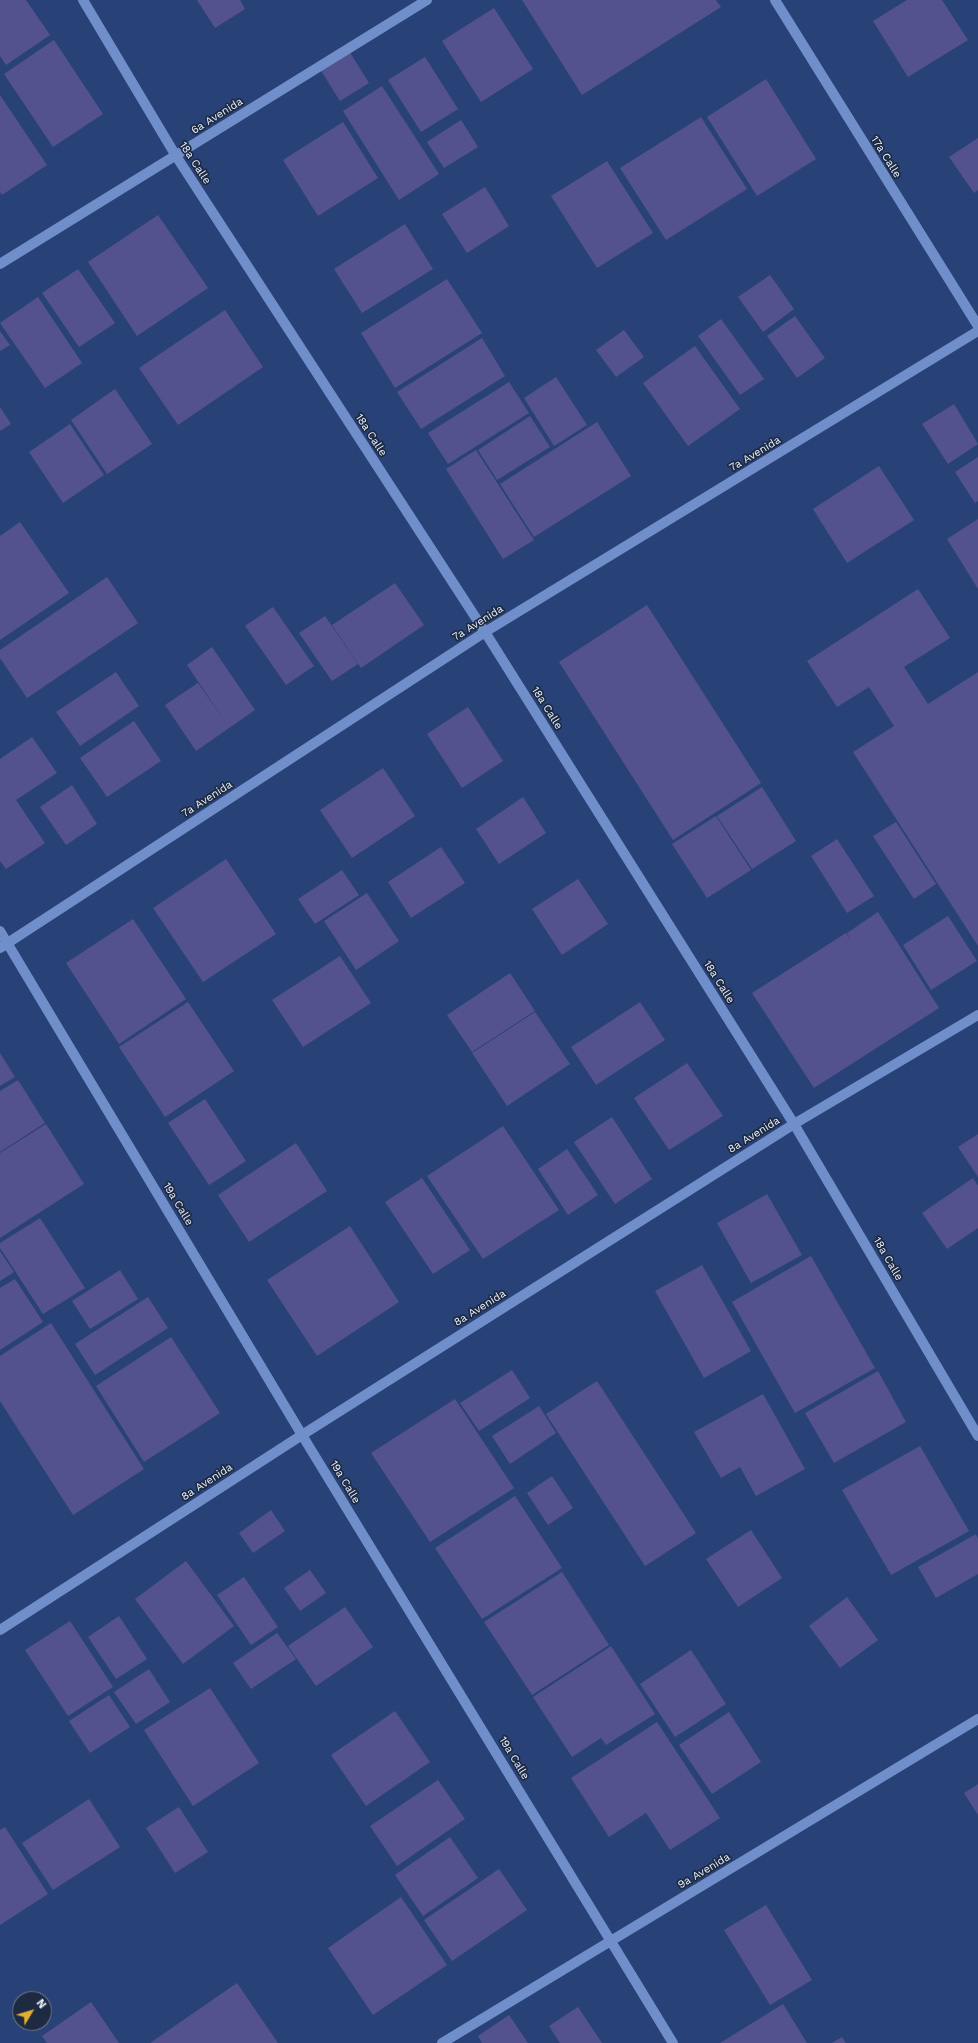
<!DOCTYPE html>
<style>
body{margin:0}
#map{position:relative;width:978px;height:2043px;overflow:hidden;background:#284277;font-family:"Work Sans",sans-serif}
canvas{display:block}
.north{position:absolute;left:12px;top:1991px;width:40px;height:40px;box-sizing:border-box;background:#1e2a42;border:1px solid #6f798c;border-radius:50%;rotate:52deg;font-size:11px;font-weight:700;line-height:16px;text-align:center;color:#e8effc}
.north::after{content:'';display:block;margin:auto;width:14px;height:18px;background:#e4ae35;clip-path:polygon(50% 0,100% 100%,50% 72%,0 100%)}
</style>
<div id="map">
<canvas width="978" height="2043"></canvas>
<div class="north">N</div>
</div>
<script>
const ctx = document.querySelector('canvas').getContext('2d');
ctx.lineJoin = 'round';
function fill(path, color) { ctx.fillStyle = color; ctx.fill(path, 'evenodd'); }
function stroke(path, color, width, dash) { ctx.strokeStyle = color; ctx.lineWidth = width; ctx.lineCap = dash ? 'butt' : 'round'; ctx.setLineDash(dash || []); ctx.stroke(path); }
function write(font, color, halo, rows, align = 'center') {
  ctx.font = font + ' "Work Sans",sans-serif'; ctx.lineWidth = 3.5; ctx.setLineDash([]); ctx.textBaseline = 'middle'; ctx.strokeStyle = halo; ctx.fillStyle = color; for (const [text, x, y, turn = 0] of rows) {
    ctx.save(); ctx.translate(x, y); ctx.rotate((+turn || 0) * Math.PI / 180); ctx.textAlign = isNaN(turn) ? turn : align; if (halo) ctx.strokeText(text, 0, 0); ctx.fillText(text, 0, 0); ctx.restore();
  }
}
const building = new Path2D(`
 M0 0H26L50 35 6 65 0 56Z
 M197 0H240L245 9 215 28Z
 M522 0H716L721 7 582 95Z
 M907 0H942L968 40 908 77 873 21Z
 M494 8 533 69 481 102 442 41Z
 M54 40 103 114 53 147 4 74Z
 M349 51 369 83 340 101 320 69Z
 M425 57 458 109 421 132 388 80Z
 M766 79 816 159 757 196 707 117Z
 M382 86 439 174 399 200 343 111Z
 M0 95 47 165 2 195 0 192Z
 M701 117 747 189 666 240 620 168Z
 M461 120 478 147 444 168 427 142Z
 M343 122 378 178 318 216 283 160Z
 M978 138V190L974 193 949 157Z
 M607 161 653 233 597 268 551 196Z
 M485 187 509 226 467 253 442 214Z
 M158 215 208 288 137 336 88 262Z
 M405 224 433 269 362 313 334 269Z
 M78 269 115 323 79 347 42 293Z
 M770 275 794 309 763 332 738 297Z
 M447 279 482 333 395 388 361 333Z
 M38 297 82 363 45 388 0 323Z
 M225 310 263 367 178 425 139 368Z
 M795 316 825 358 797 378 767 336Z
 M721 319 764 379 740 395 698 336Z
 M624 330 644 357 616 377 596 350Z
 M0 331 10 345 0 351Z
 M482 338 505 376 421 429 397 392Z
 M695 346 740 409 688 446 643 383Z
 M556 377 587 425 554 446 524 398Z
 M509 382 529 413 448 464 428 433Z
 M115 389 152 444 107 474 71 420Z
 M954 404 978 444 948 464 922 424Z
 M0 407 11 424 0 431Z
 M530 416 550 447 497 480 478 450Z
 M597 422 631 476 534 537 500 484Z
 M70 424 104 475 63 503 29 452Z
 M476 450 534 540 503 559 446 469Z
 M978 457V501L975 503 955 472Z
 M879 466 914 520 847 563 813 509Z
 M978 519V589L947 539Z
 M20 522 69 593 0 640V536Z
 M107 577 138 623 27 698 0 658V650Z
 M395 583 424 625 361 668 332 625Z
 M918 589 950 638 904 667 928 704 978 672V946L853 752 894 726 869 687 837 707 807 661Z
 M647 605 761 783 673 840 559 662Z
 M273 607 314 666 286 685 245 626Z
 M325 616 358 664 332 681 299 633Z
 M212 647 255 710 196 751 165 705 198 683 226 723 187 665Z
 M116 672 139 706 80 746 56 712Z
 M468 707 503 761 462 788 427 734Z
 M134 721 161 761 107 797 80 758Z
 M32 737 57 773 16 800 45 843 6 869 0 861V759Z
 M383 768 415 816 352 858 320 810Z
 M72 785 97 824 66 845 40 807Z
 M762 787 796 841 752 869 717 816Z
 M523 797 546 833 499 864 476 829Z
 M716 816 751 870 707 898 672 844Z
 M896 822 936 884 914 899 873 836Z
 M837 839 874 896 847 913 811 856Z
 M441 847 465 883 411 918 388 882Z
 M226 859 276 934 203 982 153 908Z
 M342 870 359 895 315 924 298 899Z
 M578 879 608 924 562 955 532 909Z
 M367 893 399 941 356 970 324 921Z
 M878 912 939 1008 814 1088 752 993 846 933 851 941 847 933Z
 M948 916 977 961 931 990 903 945Z
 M133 919 186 999 119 1044 66 963Z
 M340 956 371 1003 303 1047 272 1000Z
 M510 973 535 1011 472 1052 447 1015Z
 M188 1002 234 1071 165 1117 119 1047Z
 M640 1002 665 1040 596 1085 571 1047Z
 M535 1012 570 1064 507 1106 472 1053Z
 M0 1053 15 1077 0 1086Z
 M687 1063 723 1116 669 1150 634 1098Z
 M18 1080 45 1123 0 1152V1091Z
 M205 1099 246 1161 209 1185 168 1123Z
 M612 1117 652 1179 615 1204 574 1142Z
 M46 1124 84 1184 0 1238V1153Z
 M503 1126 559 1210 483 1259 427 1176Z
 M978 1134V1177L958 1147Z
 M296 1143 327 1191 249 1242 218 1195Z
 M567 1149 598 1195 568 1215 538 1169Z
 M422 1178 470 1250 433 1274 385 1202Z
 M973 1178 978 1186V1228L947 1249 922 1213Z
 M767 1194 802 1255 751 1283 717 1223Z
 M40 1218 85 1288 43 1314 0 1248V1243Z
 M350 1226 399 1302 317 1356 267 1280Z
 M0 1251 14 1272 0 1281Z
 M811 1256 875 1368 795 1413 732 1302Z
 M702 1265 751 1351 704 1378 655 1291Z
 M120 1270 138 1299 90 1329 72 1301Z
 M15 1279 43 1322 0 1350V1288Z
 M148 1297 168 1328 95 1375 75 1344Z
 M51 1323 144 1469 73 1515 0 1401V1356Z
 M171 1337 220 1413 144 1462 96 1386Z
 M512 1370 530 1398 479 1431 460 1403Z
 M878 1371 906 1422 834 1463 805 1413Z
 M597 1381 696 1533 645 1566 546 1414Z
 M763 1394 805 1469 756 1496 740 1467 721 1478 694 1432Z
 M455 1399 514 1488 430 1542 371 1453Z
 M539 1406 556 1433 510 1464 492 1436Z
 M920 1446 969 1531 891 1575 842 1490Z
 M552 1476 573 1508 548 1525 527 1493Z
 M515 1496 562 1568 482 1619 435 1548Z
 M271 1510 285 1531 253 1553 239 1533Z
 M751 1530 782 1578 738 1607 706 1559Z
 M976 1534 978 1539V1574L936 1598 918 1567Z
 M186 1561 234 1626 183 1664 135 1599Z
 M310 1570 326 1593 300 1611 284 1588Z
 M562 1572 609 1645 532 1695 484 1622Z
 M244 1577 278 1627 251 1645 217 1595Z
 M847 1597 878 1640 840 1668 809 1626Z
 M345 1607 373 1647 316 1686 288 1646Z
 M119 1616 147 1659 116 1679 88 1637Z
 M70 1621 113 1687 68 1716 25 1650Z
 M277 1633 296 1659 251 1689 233 1663Z
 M611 1646 655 1714 606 1745 601 1738 572 1757 533 1697Z
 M691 1650 726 1704 675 1737 640 1684Z
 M149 1669 170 1702 136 1724 114 1692Z
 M210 1688 259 1763 193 1806 144 1730Z
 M109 1695 130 1727 90 1753 69 1721Z
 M395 1711 430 1762 366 1806 331 1755Z
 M729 1712 761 1762 712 1794 679 1745Z
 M657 1722 720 1818 670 1850 646 1813 609 1837 571 1778Z
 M438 1780 465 1819 397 1866 370 1826Z
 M978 1784V1815L964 1793Z
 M89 1799 120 1847 53 1890 22 1843Z
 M179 1807 208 1852 175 1873 146 1828Z
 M5 1827 48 1894 0 1925V1830Z
 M450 1837 478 1878 423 1916 395 1875Z
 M499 1869 527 1910 452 1961 424 1920Z
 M401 1897 447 1965 373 2015 328 1948Z
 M766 1905 812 1980 770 2005 724 1930Z
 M237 1983 278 2043H150Z
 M91 2002 119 2043H47L42 2036Z
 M783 2004 807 2043H720Z
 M578 2007 602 2043H560L549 2026Z
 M509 2015 528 2043H482L478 2036Z
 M842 2037 846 2043H832Z`);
const minor = new Path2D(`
 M83 0 176 156 485 632 794 1124 978 1436
 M775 0 978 326
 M0 264 427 0
 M0 931 302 1435 673 2043
 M0 948 485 632 978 331
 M0 1630 302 1435 794 1124 978 1015
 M442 2043 978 1719`);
const streetNames = [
 ["6a Avenida",217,116,-32],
 ["17a Calle",886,157,58],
 ["18a Calle",195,163,57],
 ["18a Calle",371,435,57],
 ["7a Avenida",755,454,-31],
 ["7a Avenida",478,623,-32],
 ["18a Calle",547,708,58],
 ["7a Avenida",207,799,-33],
 ["18a Calle",719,982,58],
 ["8a Avenida",754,1135,-32],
 ["19a Calle",178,1204,59],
 ["18a Calle",888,1259,60],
 ["8a Avenida",480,1308,-32],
 ["8a Avenida",207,1482,-33],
 ["19a Calle",345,1482,59],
 ["19a Calle",514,1758,59],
 ["9a Avenida",704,1871,-31]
];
fill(building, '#53528e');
stroke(minor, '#708fca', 10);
write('11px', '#e8effc', '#1e2a42', streetNames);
</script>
